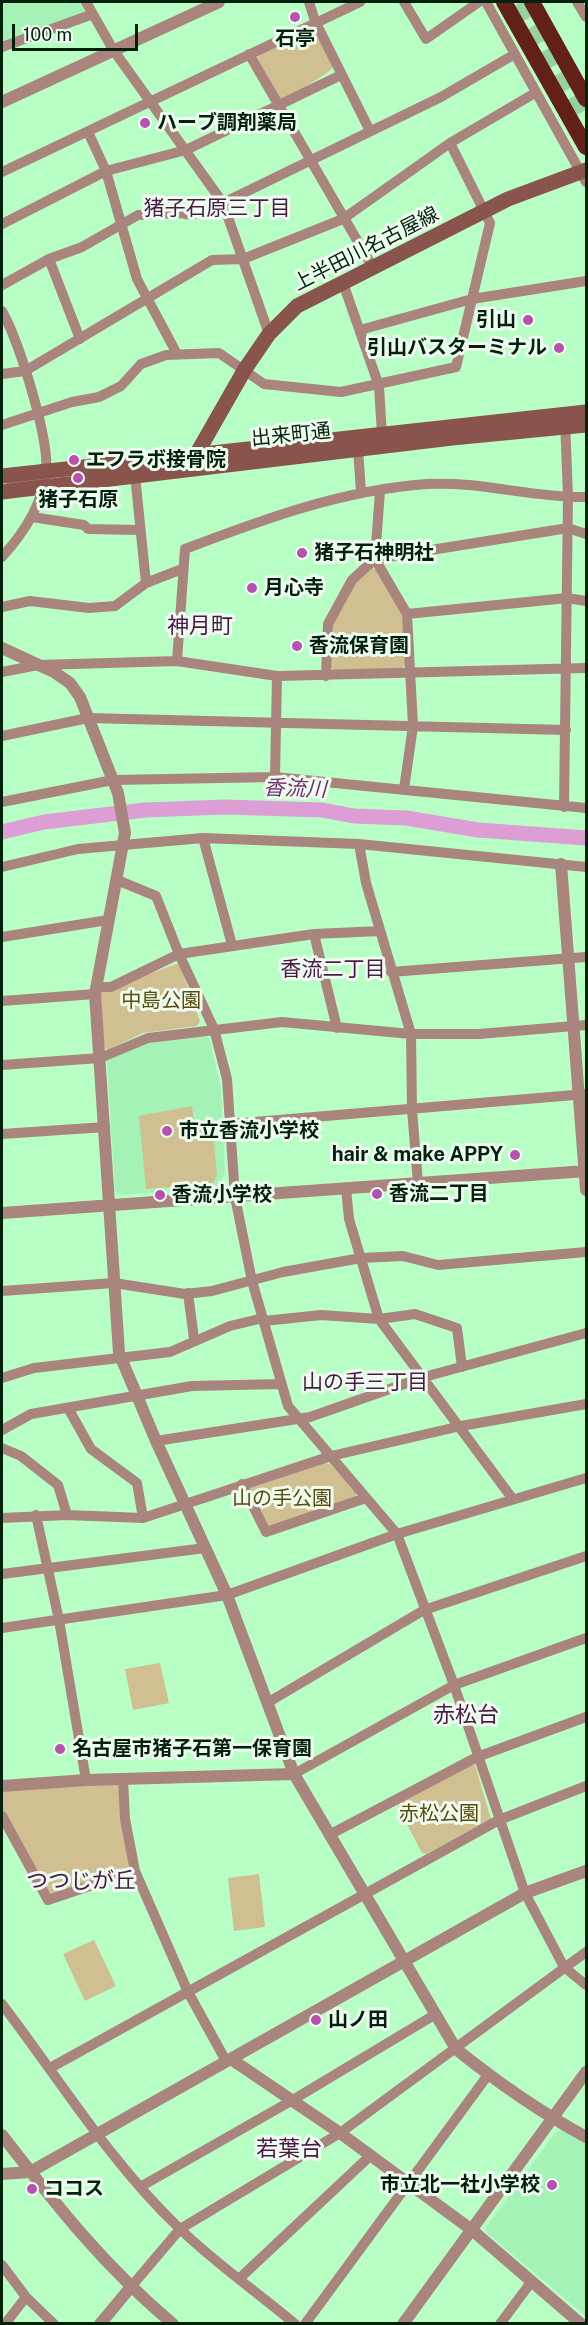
<!DOCTYPE html>
<meta charset="utf-8">
<style>
body{margin:0}
#map{position:relative;width:588px;height:2325px;overflow:hidden;background:#b8ffc6;font-family:"Public Sans",sans-serif}
canvas{display:block}
.frame{position:absolute;inset:0;border:3px solid #04210d;pointer-events:none}
.scale{position:absolute;left:12px;top:24px;width:126px;height:27px;box-sizing:border-box;border:3px solid #04210d;border-top:0;padding-left:8px;font-size:18px;line-height:21px;white-space:nowrap;color:#04210d;-webkit-text-stroke:4px #eefcf0;paint-order:stroke}
</style>
<div id="map">
<canvas width="588" height="2325"></canvas>
<div class="frame"></div>
<div class="scale">100 m</div>
</div>
<script>
const ctx = document.querySelector('canvas').getContext('2d');
ctx.lineJoin = 'round';
function fill(path, color) { ctx.fillStyle = color; ctx.fill(path, 'evenodd'); }
function stroke(path, color, width, dash) { ctx.strokeStyle = color; ctx.lineWidth = width; ctx.lineCap = dash ? 'butt' : 'round'; ctx.setLineDash(dash || []); ctx.stroke(path); }
function write(font, color, halo, rows, align = 'center') {
  ctx.font = font + ' "Public Sans","Noto Sans JP",sans-serif'; ctx.lineWidth = 6; ctx.setLineDash([]); ctx.textBaseline = 'middle'; ctx.strokeStyle = halo; ctx.fillStyle = color; for (const [text, x, y, turn = 0] of rows) {
    ctx.save(); ctx.translate(x, y); ctx.rotate((+turn || 0) * Math.PI / 180); ctx.textAlign = isNaN(turn) ? turn : align; if (halo) ctx.strokeText(text, 0, 0); ctx.fillText(text, 0, 0); ctx.restore();
  }
}
const built = new Path2D(`
 M2 2H82L85 7 84 12 2 43Z
 M203 1034 209 1038 221 1088 225 1174 217 1187 121 1195 115 1191 107 1060 152 1041Z
 M562 2130 586 2144V2316L487 2233 486 2227 556 2132Z`);
const green = new Path2D(`
 M311 27 316 29 333 65 331 70 286 100H281L257 58 260 53Z
 M372 568 376 569 404 616 406 664 402 669 336 671 331 668 333 624 354 585Z
 M179 963 200 1021 197 1026 143 1033 107 1050 103 1045 98 992Z
 M192 1106 194 1123 212 1121 217 1175 213 1184 146 1189 139 1116Z
 M322 1462 330 1464 356 1492V1498L268 1527 249 1488Z
 M160 1663 169 1703 133 1710 125 1669Z
 M471 1763 475 1765 491 1819 426 1854 422 1853 398 1807 399 1802Z
 M123 1779 135 1871 48 1900 2 1816V1788Z
 M259 1874 265 1927 234 1931 228 1878Z
 M94 1940 116 1986 85 2001 63 1954Z`);
const river = new Path2D(`
 M2 832 44 822 145 810 225 807 322 810 354 816 406 818 478 830 586 838`);
const motorwayTunnel = new Path2D(`
 M521 2 586 119`);
const minor = new Path2D(`
 M86 2 114 51 223 203 269 334
 M309 2 315 21 370 131
 M404 2 426 39 479 2
 M486 2 586 182
 M577 2 586 17
 M2 47 93 14
 M249 54 372 266
 M88 132 106 171 137 279 177 354
 M2 172 360 2
 M2 224 106 171 186 150 341 75
 M49 259 80 339
 M343 283 379 386 382 435
 M2 285 49 259 82 247 138 215 181 213 191 215 223 203 441 97 515 54
 M2 311C19 342 50 439 46 473 42 505 23 534 2 557
 M360 330 472 299 586 281
 M2 374 25 371 212 260 243 259 343 219 450 143 535 93
 M2 425 72 402 99 397 121 386 141 364 166 355 219 353 264 384 341 392 456 367 490 223 450 143
 M358 449 361 492
 M135 475 146 583
 M11 484 45 476
 M380 491 375 559 407 614 413 726 404 789
 M32 517 84 525 88 529 140 530
 M2 607 30 601 89 608 115 606 146 583 182 569
 M407 614 567 598 586 601
 M177 661 185 549C264 519 342 490 427 484 480 481 533 498 586 497
 M2 672 38 665 177 661 277 676 586 668
 M326 676 328 624 352 580 375 559 568 528 586 534
 M2 736 88 718 566 730
 M275 777 277 676
 M2 802 113 780 275 777 586 808
 M564 807 568 497 565 420
 M203 838 232 945
 M359 844 366 883 411 1034 412 1110 418 1183
 M2 867 78 849 203 838 359 844 586 867
 M117 880 156 896 179 954 214 1029 227 1079 235 1197 252 1281 288 1406 397 1534 454 1685 525 1893 564 1967 586 1985
 M314 934 337 1028
 M2 937 108 920
 M391 972 586 957
 M96 987H111L179 954 314 934 380 931
 M2 1001 95 994
 M2 1065 100 1058 148 1038 282 1022 411 1034H479L586 1025
 M231 1124 586 1094
 M2 1134 105 1127
 M346 1188 349 1219 379 1319 512 1498
 M2 1291 114 1283 185 1294 212 1291 283 1272 361 1258 403 1256 438 1265 586 1252
 M188 1293 194 1339
 M264 1321 321 1315 379 1319 415 1314 457 1328 462 1367
 M2 1378 34 1368 170 1352 230 1326 263 1318
 M68 1408 91 1449 137 1483 143 1518
 M2 1430 31 1414 192 1386 280 1384
 M156 1441 310 1417 424 1377 586 1333
 M2 1448 21 1456 58 1485 67 1515
 M242 1484 266 1532 366 1498
 M36 1515 59 1620 86 1780
 M2 1518 67 1515 143 1518 331 1456 461 1426 586 1404
 M2 1574 205 1548
 M2 1628 227 1595 397 1534 586 1478
 M267 1703 424 1610 586 1556
 M294 1774 454 1685 586 1638
 M123 1779 125 1819 135 1871 188 1992 226 2061
 M2 1816 48 1900 135 1871
 M329 1835 477 1757 586 1717
 M2 2004C60 2080 110 2162 179 2228 215 2263 257 2292 295 2324
 M50 2068 499 1820 586 1786
 M140 2187 291 2101 436 2014
 M2 2265 26 2297 54 2324
 M240 2278 371 2155
 M130 2288 180 2229 340 2133 586 1952
 M5 2324 26 2297
 M305 2324 488 2075
 M500 2324 532 2281`);
const tertiary = new Path2D(`
 M2 102 219 2
 M2 648 54 672 70 683 80 697 118 793 125 833 95 994 119 1353 156 1441 227 1595 294 1774 456 2049C497 2082 540 2112 586 2137
 M561 864 586 1190
 M2 1213 586 1171
 M2 1786 86 1780 294 1774
 M231 2059 340 2133 472 2230 581 2324
 M2 2135C56 2205 104 2266 173 2324
 M2 2174 30 2172 525 1893 586 1871
 M100 2324 130 2288
 M403 2324 586 2072`);
const secondary = new Path2D(`
 M196 455 245 369 269 334 297 306 508 199 586 170
 M2 476 586 412
 M2 492 452 438 586 425`);
const trunk = new Path2D(`
 M504 2 586 147
 M532 2 586 99`);
const markers = [
 [295,17,6,"#b84fb1"],
 [145,123,6,"#b84fb1"],
 [528,320,6,"#b84fb1"],
 [559,348,6,"#b84fb1"],
 [74,460,6,"#b84fb1"],
 [78,478,6,"#b84fb1"],
 [302,553,6,"#b84fb1"],
 [252,588,6,"#b84fb1"],
 [297,646,6,"#b84fb1"],
 [167,1131,6,"#b84fb1"],
 [515,1155,6,"#b84fb1"],
 [377,1194,6,"#b84fb1"],
 [160,1195,6,"#b84fb1"],
 [60,1749,6,"#b84fb1"],
 [316,2020,6,"#b84fb1"],
 [552,2185,6,"#b84fb1"],
 [32,2189,6,"#b84fb1"]
];
const poiNames = [
 ["石亭",295,39,"center"],
 ["ハーブ調剤薬局",157,123],
 ["引山",516,320,"right"],
 ["引山バスターミナル",547,348,"right"],
 ["エフラボ接骨院",86,460],
 ["猪子石原",78,500,"center"],
 ["猪子石神明社",314,553],
 ["月心寺",264,588],
 ["香流保育園",309,646],
 ["市立香流小学校",179,1131],
 ["hair & make APPY",503,1155,"right"],
 ["香流二丁目",389,1194],
 ["香流小学校",172,1195],
 ["名古屋市猪子石第一保育園",72,1749],
 ["山ノ田",328,2020],
 ["市立北一社小学校",540,2185,"right"],
 ["ココス",44,2189]
];
const streetNames = [
 ["上半田川名古屋線",366,249,-27],
 ["出来町通",291,435,-6]
];
const parkNames = [
 ["中島公園",161,1001],
 ["山の手公園",282,1499],
 ["赤松公園",439,1814]
];
const neighbourhoodNames = [
 ["猪子石原三丁目",217,209],
 ["香流二丁目",333,970],
 ["山の手三丁目",365,1383]
];
const waterNames = [
 ["香流川",295,789,2]
];
const quarterNames = [
 ["神月町",200,626],
 ["赤松台",466,1715],
 ["つつじが丘",81,1881],
 ["若葉台",289,2149]
];
fill(built, '#a5f2b6');
fill(green, '#d0bf90');
stroke(river, '#dc9ed5', 15);
stroke(motorwayTunnel, '#94d3a1', 18, [18, 9]);
stroke(minor, '#aa857e', 10);
stroke(tertiary, '#aa857e', 12);
stroke(secondary, '#88544c', 15);
stroke(trunk, '#622018', 16);
for (const [x, y, r, color] of markers) { const dot = new Path2D(); dot.arc(x, y, r, 0, 2 * Math.PI); ctx.fillStyle = color; ctx.fill(dot); stroke(dot, '#eefcf0', 2); }
write('bold 20px', '#04210d', '#eefcf0', poiNames, 'left');
write('20px', '#04210d', '#eefcf0', streetNames);
write('20px', '#5d4a0b', '#eefcf0', parkNames);
write('21px', '#4b1948', '#eefcf0', neighbourhoodNames);
write('italic 21px', '#752d70', '#eefcf0', waterNames);
write('22px', '#4b1948', '#eefcf0', quarterNames);
</script>
